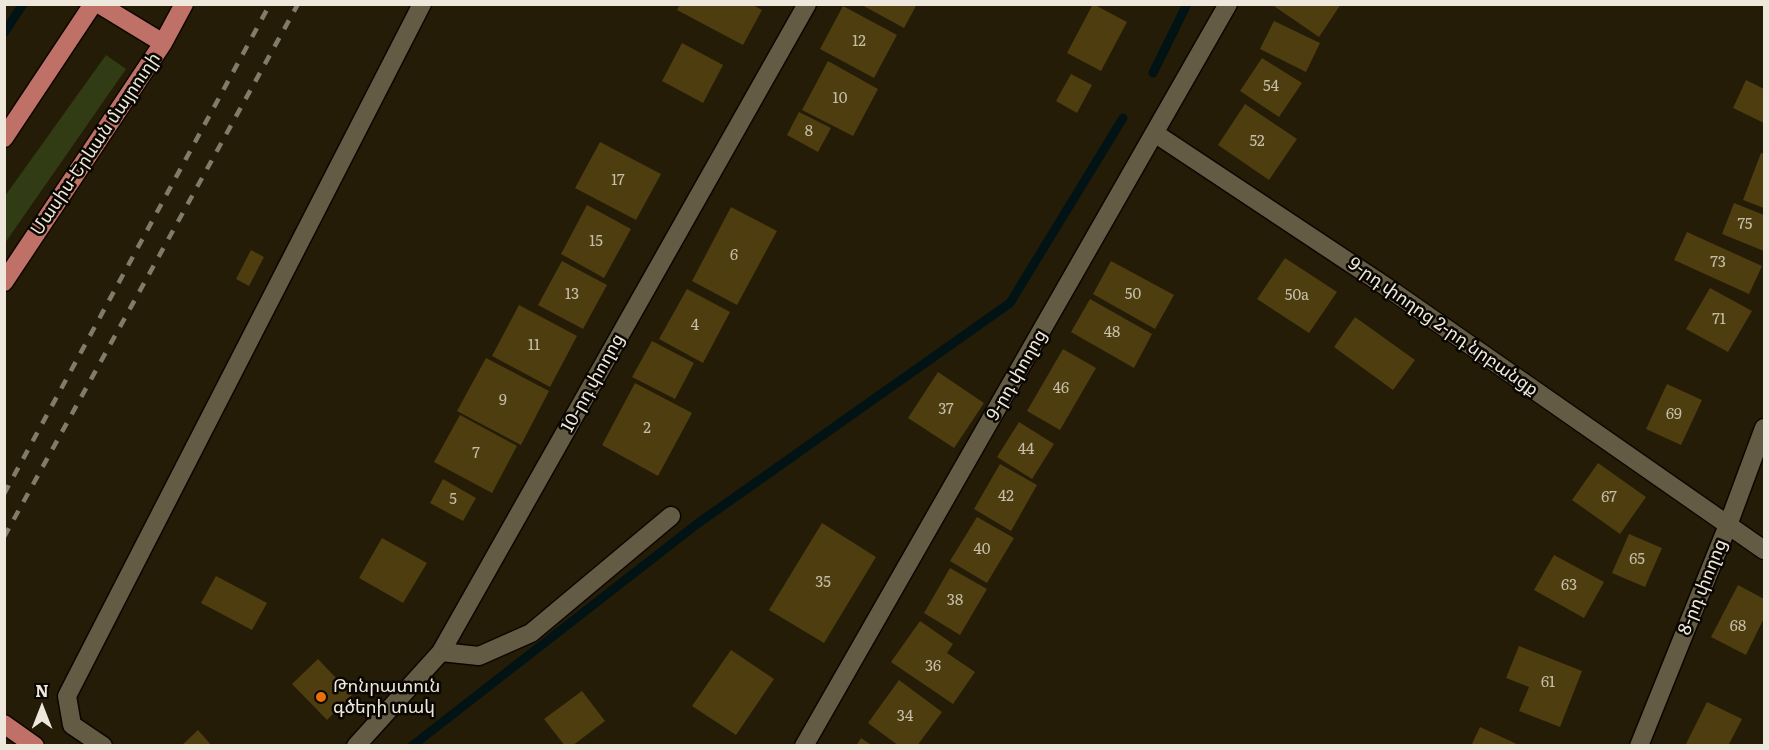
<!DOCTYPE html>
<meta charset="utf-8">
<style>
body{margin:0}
#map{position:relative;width:1769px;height:750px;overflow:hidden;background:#241c07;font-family:Literata,serif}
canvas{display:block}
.frame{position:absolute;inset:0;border:6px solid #ede8db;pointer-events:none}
.north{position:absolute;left:12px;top:678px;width:60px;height:60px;-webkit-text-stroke:4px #0a0702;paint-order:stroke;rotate:0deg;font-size:16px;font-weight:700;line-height:24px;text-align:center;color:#ede8db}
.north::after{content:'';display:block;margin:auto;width:21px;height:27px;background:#ede8db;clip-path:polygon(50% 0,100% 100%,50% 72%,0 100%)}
</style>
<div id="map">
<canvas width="1769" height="750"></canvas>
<div class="frame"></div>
<div class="north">N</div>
</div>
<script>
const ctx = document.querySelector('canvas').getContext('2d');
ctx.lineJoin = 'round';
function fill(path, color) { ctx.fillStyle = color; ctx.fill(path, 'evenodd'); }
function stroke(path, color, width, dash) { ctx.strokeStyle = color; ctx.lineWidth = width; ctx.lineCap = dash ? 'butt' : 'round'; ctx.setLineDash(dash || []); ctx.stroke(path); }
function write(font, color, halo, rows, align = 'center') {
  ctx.font = font + ' Literata,"Noto Sans Armenian",serif'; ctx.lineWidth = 5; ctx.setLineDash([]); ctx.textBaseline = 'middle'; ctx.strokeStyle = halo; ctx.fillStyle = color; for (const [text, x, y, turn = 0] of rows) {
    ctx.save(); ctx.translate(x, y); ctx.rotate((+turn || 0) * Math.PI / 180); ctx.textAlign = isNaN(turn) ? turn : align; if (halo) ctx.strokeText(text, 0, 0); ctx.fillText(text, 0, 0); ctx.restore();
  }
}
const green = new Path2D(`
 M106 55 126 69 5 243V196Z`);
const stream = new Path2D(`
 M4 33 23 4
 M1153 73 1187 4
 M412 746 697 524 1010 303 1123 118`);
const building = new Path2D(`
 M680 4H751L762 10 743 45 677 10Z
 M860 4H917L904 28Z
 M1093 4 1127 22 1101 71 1067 53Z
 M1271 4H1341L1319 37Z
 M843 6 897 35 874 78 820 49Z
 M1274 21 1320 43 1306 72 1260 49Z
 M682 43 723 65 703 103 662 81Z
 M1262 58 1302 83 1279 117 1240 91Z
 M828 61 878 89 853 136 802 110Z
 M1071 74 1092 85 1077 113 1056 101Z
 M1746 80 1764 89V123L1733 108Z
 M1245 104 1297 139 1269 180 1218 145Z
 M799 112 831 128 818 152 787 135Z
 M600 142 661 174 636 220 575 188Z
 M1761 153 1764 154V208L1743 200Z
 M1734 203 1764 215V251L1722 234Z
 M587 205 631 229 604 278 561 254Z
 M731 207 777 231 737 305 692 281Z
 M1687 232 1762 266 1749 294 1674 260Z
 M251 250 264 257 249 286 236 279Z
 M1285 258 1337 292 1309 333 1257 299Z
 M562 261 607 285 583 329 538 305Z
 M1111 261 1174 295 1155 329 1093 294Z
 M1710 288 1752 311 1728 352 1686 329Z
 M687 289 730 312 703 363 659 339Z
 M1090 299 1152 334 1134 368 1071 332Z
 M519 305 577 336 550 387 492 356Z
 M1355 317 1415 360 1393 390 1334 347Z
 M652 341 694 363 675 399 632 377Z
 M1063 349 1096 368 1060 430 1027 411Z
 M486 358 549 391 521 445 457 411Z
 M938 372 984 403 954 448 908 418Z
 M635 383 692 413 658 476 602 445Z
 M1667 384 1702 400 1681 445 1646 429Z
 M460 415 517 446 492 493 434 462Z
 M1019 422 1054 444 1032 479 997 457Z
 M1598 463 1646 497 1620 534 1572 500Z
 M1000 464 1037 485 1011 531 974 509Z
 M443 479 476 498 463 521 430 503Z
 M977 517 1014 538 987 583 950 561Z
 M822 523 876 557 824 643 769 610Z
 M1629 534 1662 548 1645 587 1612 573Z
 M382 538 427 563 403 603 359 578Z
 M1554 555 1604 582 1584 618 1534 590Z
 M950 568 987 589 960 635 924 613Z
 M216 576 267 603 252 630 201 603Z
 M1738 585 1764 599V618L1746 655 1711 637Z
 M920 621 953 644 947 653 975 672 953 704 891 662Z
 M1519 646 1582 671 1560 727 1519 711 1529 687 1506 678Z
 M731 650 774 679 736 735 692 706Z
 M318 659 352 695 327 720 292 684Z
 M899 680 942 712 917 746H899L868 723Z
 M582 691 605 721 572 746H565L544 719Z
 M1707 702 1742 719 1728 746H1685Z
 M1480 727 1521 746H1471Z
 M198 730 212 746H181Z
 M861 738 873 746H856Z`);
const minor = new Path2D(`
 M1156 134 1388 288 1764 550
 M441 652 479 656 531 633 671 516
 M103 746 72 725 67 696 422 4
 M356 746 441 652 807 4
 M804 746 1228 4
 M1639 746 1728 525 1764 428`);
const major = new Path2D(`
 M99 4 163 43
 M4 138 93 4
 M4 282 163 43 184 4
 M4 724 35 746`);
const rail = new Path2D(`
 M4 494 270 4
 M4 537 298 4`);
const markers = [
 [321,697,6,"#e8710a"]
];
const numberNames = [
 ["12",859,42],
 ["54",1271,87],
 ["10",840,99],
 ["8",809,132],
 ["52",1257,142],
 ["17",618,181],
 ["75",1745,225],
 ["15",596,242],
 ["6",734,256],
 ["73",1718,263],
 ["13",572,295],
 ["50",1133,295],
 ["50a",1297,296],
 ["71",1719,320],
 ["4",695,326],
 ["48",1112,333],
 ["11",534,346],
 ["46",1061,389],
 ["9",503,401],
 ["37",946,410],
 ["69",1674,415],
 ["2",647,429],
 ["44",1026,450],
 ["7",476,454],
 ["42",1006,497],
 ["67",1609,498],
 ["5",453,500],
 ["40",982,550],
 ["65",1637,560],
 ["35",823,583],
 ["63",1569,586],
 ["38",955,601],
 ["68",1738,627],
 ["36",933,667],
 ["61",1548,683],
 ["34",905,717]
];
const streetNames = [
 ["Մասիս-Երևան մայրուղի",96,144,-56],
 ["9-րդ փողոց 2-րդ նրբանցք",1443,327,35],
 ["9-րդ փողոց",1017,375,-60],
 ["10-րդ փողոց",593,383,-61],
 ["8-րդ փողոց",1703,587,-68]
];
const poiNames = [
 ["Թոնրատուն",333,687],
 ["գծերի տակ",333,708]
];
fill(green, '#313c14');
stroke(stream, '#011315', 9);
fill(building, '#4d3d0f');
stroke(minor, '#0d0600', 21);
stroke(major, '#0d0600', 21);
stroke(minor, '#645b44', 18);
stroke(major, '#bf7168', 18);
stroke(rail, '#817b69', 4.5, [10, 10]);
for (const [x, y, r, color] of markers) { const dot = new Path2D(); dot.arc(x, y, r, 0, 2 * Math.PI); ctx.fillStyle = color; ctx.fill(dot); stroke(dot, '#0a0702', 2); }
write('15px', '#c5bda8', null, numberNames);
write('18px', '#ede8db', '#0a0702', streetNames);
write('18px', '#ede8db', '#0a0702', poiNames, 'left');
</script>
